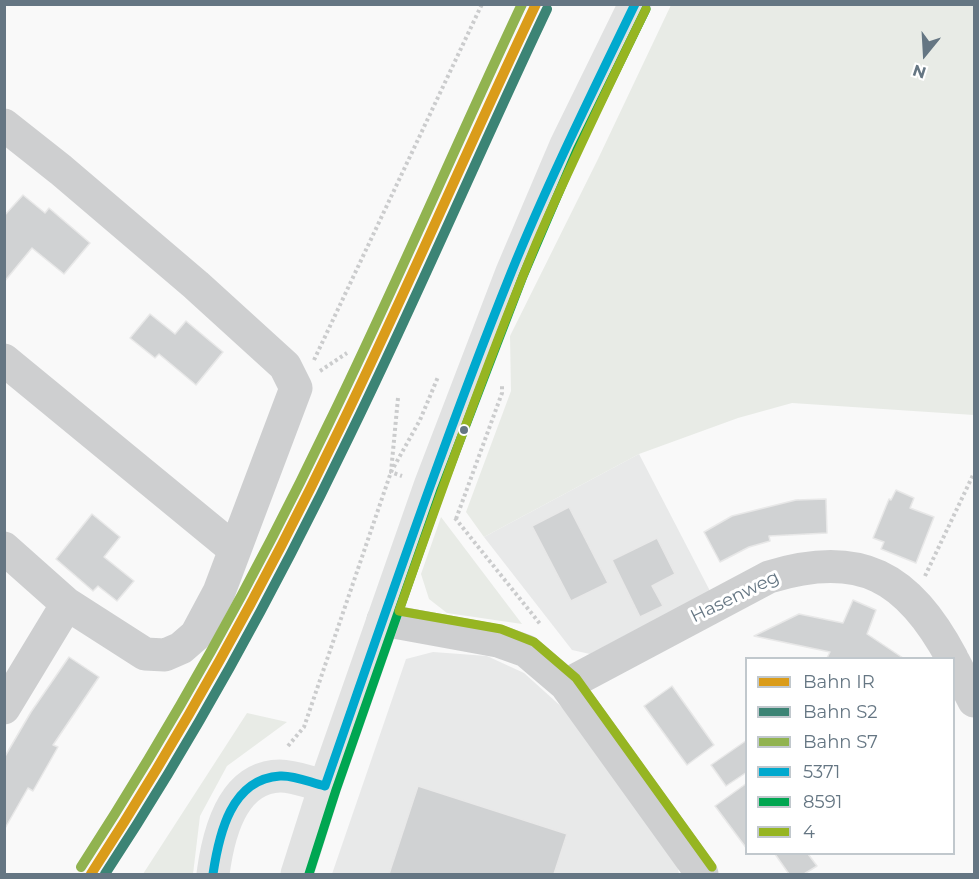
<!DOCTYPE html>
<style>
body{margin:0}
#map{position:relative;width:979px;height:879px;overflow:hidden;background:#f9f9f9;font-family:Montserrat,sans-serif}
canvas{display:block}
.frame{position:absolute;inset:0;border:6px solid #657683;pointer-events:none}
.legend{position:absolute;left:745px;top:657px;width:210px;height:198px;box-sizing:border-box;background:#fff;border:2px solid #c1c8cd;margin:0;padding:8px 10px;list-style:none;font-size:18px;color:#657683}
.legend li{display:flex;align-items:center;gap:12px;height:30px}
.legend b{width:30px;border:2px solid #c1c8cd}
.north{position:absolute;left:895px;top:24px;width:60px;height:60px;-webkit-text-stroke:4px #fff;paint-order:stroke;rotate:198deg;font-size:16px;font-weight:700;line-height:24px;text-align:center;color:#657683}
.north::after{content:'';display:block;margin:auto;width:21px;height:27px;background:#657683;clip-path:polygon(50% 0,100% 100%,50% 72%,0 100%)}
</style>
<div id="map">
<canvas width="979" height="879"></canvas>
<div class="frame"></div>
<ul class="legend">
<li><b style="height:8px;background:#da9c1a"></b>Bahn IR</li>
<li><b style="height:8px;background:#3c8475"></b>Bahn S2</li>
<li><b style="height:8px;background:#91b350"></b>Bahn S7</li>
<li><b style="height:8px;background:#00a9ce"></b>5371</li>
<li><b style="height:8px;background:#00a651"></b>8591</li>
<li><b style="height:8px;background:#96b522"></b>4</li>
</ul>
<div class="north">N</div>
</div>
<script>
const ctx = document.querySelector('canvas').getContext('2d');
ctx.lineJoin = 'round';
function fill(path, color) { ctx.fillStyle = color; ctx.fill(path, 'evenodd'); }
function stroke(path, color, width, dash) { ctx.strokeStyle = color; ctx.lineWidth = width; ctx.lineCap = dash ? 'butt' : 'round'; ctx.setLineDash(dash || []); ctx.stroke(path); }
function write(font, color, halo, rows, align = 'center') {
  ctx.font = font + ' Montserrat,sans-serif'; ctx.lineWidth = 6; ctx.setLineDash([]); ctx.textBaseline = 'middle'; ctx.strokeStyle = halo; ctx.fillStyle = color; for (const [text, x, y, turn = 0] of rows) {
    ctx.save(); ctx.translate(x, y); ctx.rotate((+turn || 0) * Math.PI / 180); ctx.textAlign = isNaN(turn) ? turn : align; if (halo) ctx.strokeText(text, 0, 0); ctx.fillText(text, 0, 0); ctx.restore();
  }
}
const built = new Path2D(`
 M639 454 710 591 590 654 572 650 484 537Z
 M433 652 487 656 524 673 565 710 677 863 679 874H332L406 659Z`);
const green = new Path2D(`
 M671 5H974V415L792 403 738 418 639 454 484 537 466 512 511 391 510 336 598 159Z
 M441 517 522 624 447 613 429 599 421 574Z
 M247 713 287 722 227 766 200 816 193 874H143Z`);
const building = new Path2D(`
 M23 195 45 213 49 208 90 243 64 274 32 248 4 282V216Z
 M150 314 175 334 186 321 223 352 196 385 159 354 155 358 130 338Z
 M896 490 914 498 910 508 934 517 916 563 881 549 884 542 873 538 889 499 891 500Z
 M826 499 827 533 769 536 770 541 749 547 720 562 704 532 732 516 796 500Z
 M569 507 608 583 571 601 532 526Z
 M92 514 120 537 104 557 134 581 117 601 98 586 93 591 56 559Z
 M657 538 675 574 652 586 663 606 640 617 612 560Z
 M853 600 876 610 867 634 903 658H827L830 652 754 636 799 614 843 623Z
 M69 657 99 677 53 745 58 747 33 791 28 788 4 830V758L31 712Z
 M672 686 714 745 687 765 644 706Z
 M747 740V772L726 786 711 765Z
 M747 783V849L715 806Z
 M418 786 567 834 554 874H389Z
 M775 854H808L817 866 804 874H789Z`);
const path = new Path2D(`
 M314 360 482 4
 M320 371 347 353
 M398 398 391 472 402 476
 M455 518 541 625
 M456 519 502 393V384
 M925 576 974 473
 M288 746 304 727 391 472 420 420 438 377`);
const minor = new Path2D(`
 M4 125 61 170 196 285 285 366 296 388 219 592 196 635 181 648 165 655 145 654 67 604 4 708
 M4 360 234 549
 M4 548 67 604
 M383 620 498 641 526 651 566 685 702 874
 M954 662 974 701
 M566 685 769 577C860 549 908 576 952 658`);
const major = new Path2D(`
 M213 874C218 836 231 777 280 776 294 776 311 783 325 786
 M297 874 325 786 430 486 512 272 566 145 635 4`);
const bus1 = new Path2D(`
 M325 786C385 614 443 442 511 273 548 182 592 93 635 4
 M213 874C219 834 231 779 280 776 295 775 311 783 325 786`);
const bus2 = new Path2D(`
 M309 874 336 790 441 490 523 276 577 150 646 9`);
const bus3 = new Path2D(`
 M646 9C608 87 570 165 536 244 486 365 442 488 399 611L501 629 534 642 576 678 712 867`);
const rail1 = new Path2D(`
 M91 874C184 731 266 582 340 428 408 288 469 145 536 4`);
const rail2 = new Path2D(`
 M105 874C197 734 277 587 350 435 419 294 480 150 547 9`);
const rail3 = new Path2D(`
 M81 867C173 725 255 578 328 425 396 286 456 144 522 4`);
const markers = [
 [464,430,5,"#657683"]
];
const streetNames = [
 ["Hasenweg",735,597,-26]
];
fill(built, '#e8e9e9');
fill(green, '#e8ebe6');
fill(building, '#d0d2d3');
stroke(building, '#e8e8e8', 1.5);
stroke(path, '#cbcccd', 4, [3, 3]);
stroke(minor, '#cecfd0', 33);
stroke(major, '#e1e2e2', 33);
stroke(bus1, '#00a9ce', 9);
stroke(bus2, '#00a651', 9);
stroke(bus3, '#96b522', 9);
stroke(rail1, '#da9c1a', 10);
stroke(rail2, '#3c8475', 10);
stroke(rail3, '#91b350', 10);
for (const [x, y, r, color] of markers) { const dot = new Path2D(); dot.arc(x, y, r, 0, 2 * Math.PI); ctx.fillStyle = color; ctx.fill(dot); stroke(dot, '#fff', 2); }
write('18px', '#657683', '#fff', streetNames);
</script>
